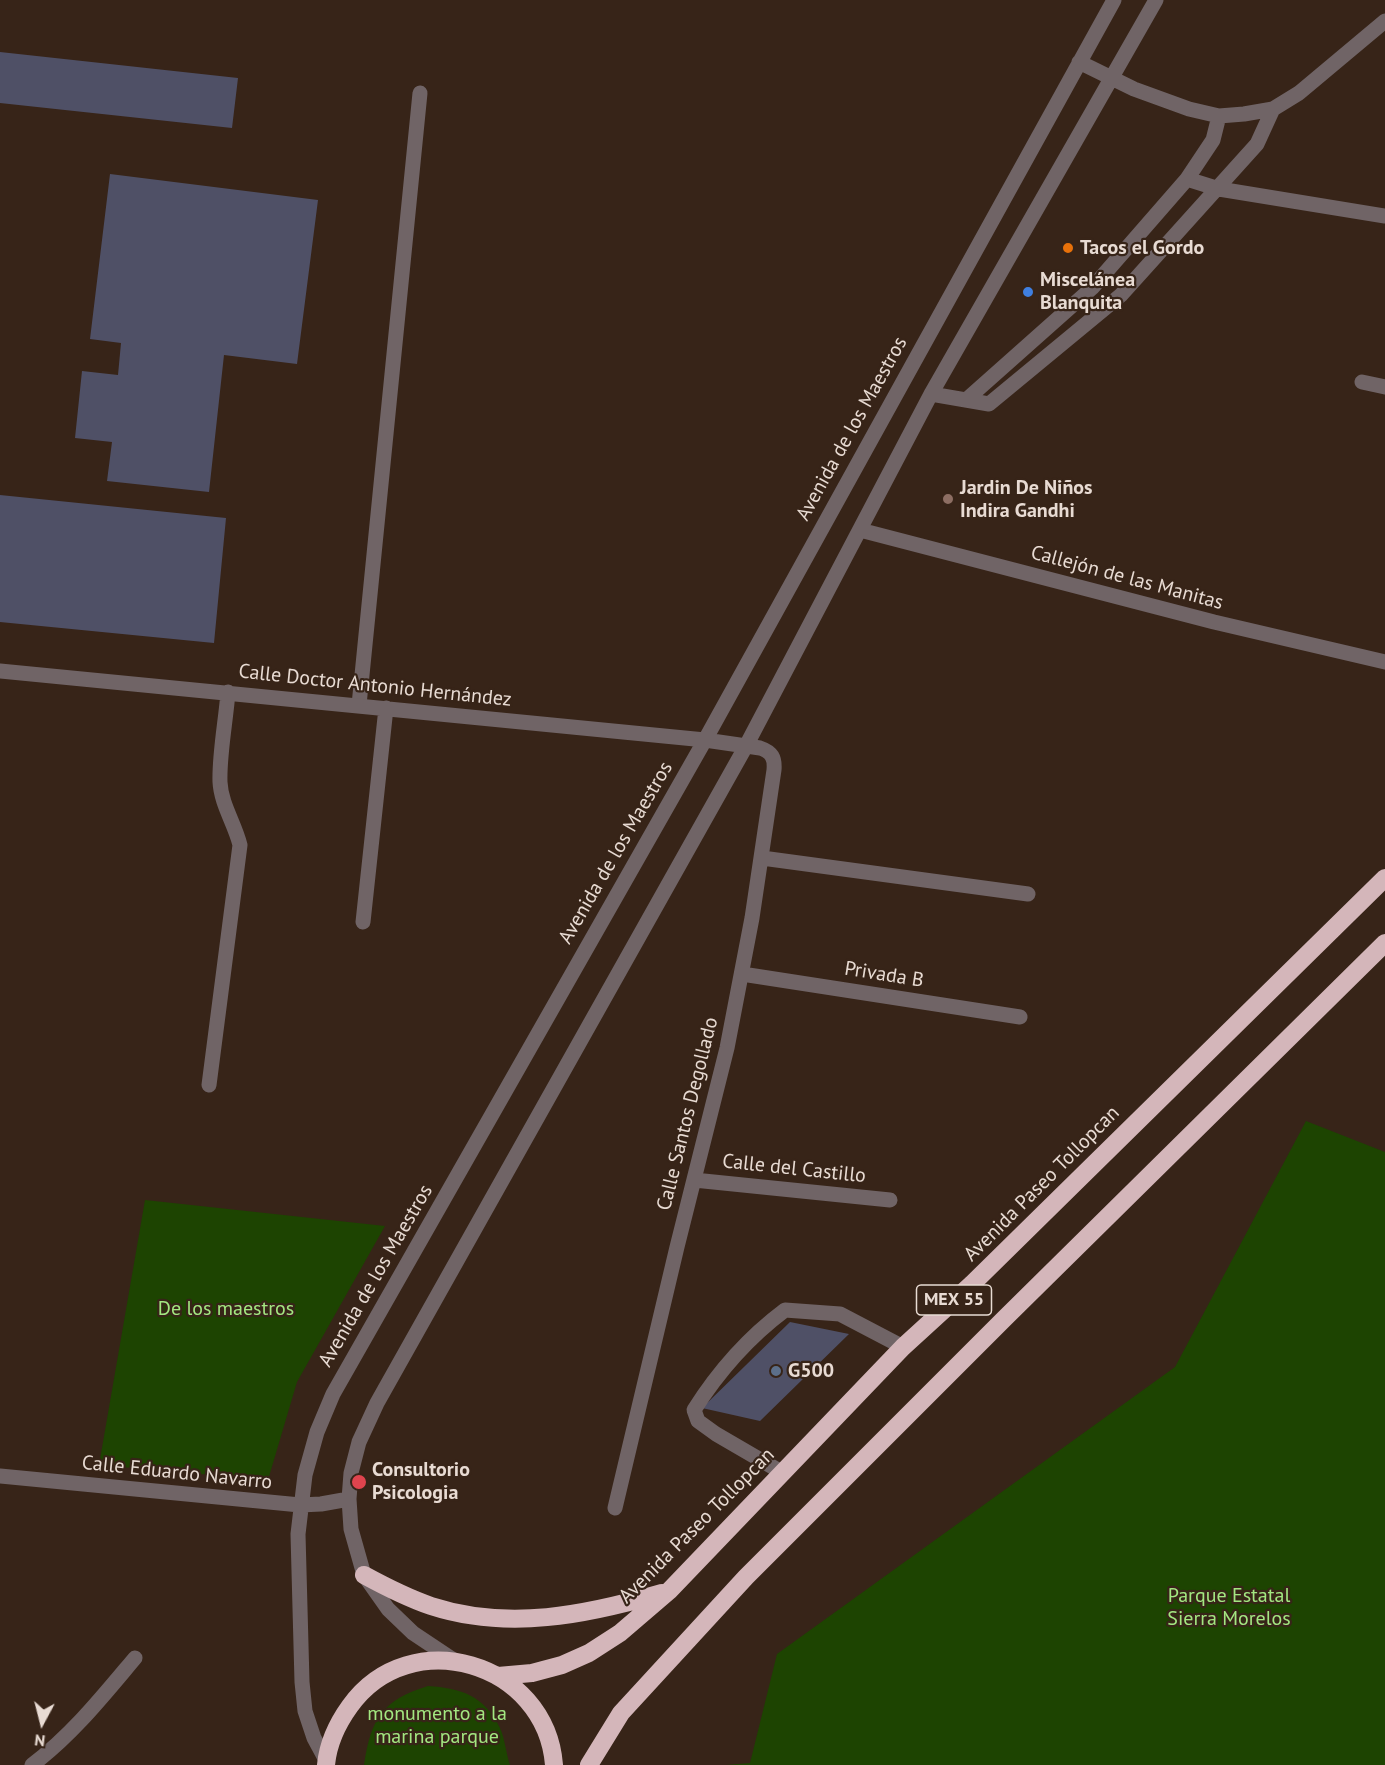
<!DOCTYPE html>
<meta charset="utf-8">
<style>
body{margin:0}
#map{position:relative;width:1385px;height:1765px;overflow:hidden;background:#372418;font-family:"PT Sans",sans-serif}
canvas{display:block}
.north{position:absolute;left:12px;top:1693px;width:60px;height:60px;-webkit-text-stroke:4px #372418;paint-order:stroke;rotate:187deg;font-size:16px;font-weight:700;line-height:24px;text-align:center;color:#e8dbd3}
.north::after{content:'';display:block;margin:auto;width:21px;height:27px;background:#e8dbd3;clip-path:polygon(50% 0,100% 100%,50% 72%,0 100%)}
</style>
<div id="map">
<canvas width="1385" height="1765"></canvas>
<div class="north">N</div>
</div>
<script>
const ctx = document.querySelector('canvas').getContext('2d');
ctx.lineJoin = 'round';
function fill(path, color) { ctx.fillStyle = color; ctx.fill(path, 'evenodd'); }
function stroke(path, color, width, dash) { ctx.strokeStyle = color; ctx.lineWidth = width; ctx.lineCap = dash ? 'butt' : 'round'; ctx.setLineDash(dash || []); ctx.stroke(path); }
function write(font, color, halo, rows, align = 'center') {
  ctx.font = font + ' "PT Sans",sans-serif'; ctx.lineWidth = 4.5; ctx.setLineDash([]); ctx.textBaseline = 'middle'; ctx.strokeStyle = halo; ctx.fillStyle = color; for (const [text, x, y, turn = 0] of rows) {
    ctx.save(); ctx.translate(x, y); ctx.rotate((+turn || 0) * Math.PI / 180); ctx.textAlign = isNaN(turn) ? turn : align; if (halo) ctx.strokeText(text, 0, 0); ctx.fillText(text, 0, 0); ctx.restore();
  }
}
const green = new Path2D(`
 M1306 1121 1385 1152V1765H726L750 1763 777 1654 1175 1367Z
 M145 1200 385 1226 297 1382 268 1480 99 1465Z
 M428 1686C461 1688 485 1696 500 1728 505 1739 506 1753 510 1765H364C371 1719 382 1700 428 1686Z`);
const building = new Path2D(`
 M0 52 238 78 232 128 0 103Z
 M110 174 318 200 297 364 224 355 209 492 107 481 112 442 75 438 82 371 118 375 121 343 90 339Z
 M0 495 226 518 214 643 0 622Z
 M790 1322 849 1334 760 1421 702 1408Z`);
const lane = new Path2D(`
 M359 705 420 93
 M783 1473 716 1434 698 1421 694 1410C718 1372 749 1337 785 1310L840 1314 903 1347`);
const street = new Path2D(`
 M1079 62 1134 89 1189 109 1219 116 1244 114 1273 109 1299 93 1385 21
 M1187 179 1219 189 1385 216
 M1362 382 1385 387
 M931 394 989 404 1121 295 1257 144 1273 109
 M966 400 1092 288 1187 179 1213 140 1219 116
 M860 530 1214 622 1385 662
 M0 671 705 740 760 748C772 752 775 758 774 770L752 918 727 1048 677 1247 615 1508
 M762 858 1028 894
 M363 922 386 708
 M742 974 1020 1017
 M209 1085 240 845C235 824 221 804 220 782 219 755 226 720 228 692
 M694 1180 890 1200
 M0 1476 300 1505 321 1504 349 1499
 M455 1661 413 1633 388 1609 364 1575 351 1529 349 1499 351 1473 359 1442 377 1403 746 746 931 394 1156 0
 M327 1762 314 1738 305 1711 302 1682 298 1534 305 1475 317 1432 333 1394 705 740 1114 0
 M32 1765C72 1735 103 1696 135 1658`);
const highway = new Path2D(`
 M364 1575C386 1587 408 1598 431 1606 508 1631 586 1615 662 1593
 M498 1676 532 1673 562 1665 589 1653 620 1633 669 1591 903 1347 972 1284 1385 878
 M326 1765C328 1743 337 1724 350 1706 410 1622 546 1662 554 1765
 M589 1765 621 1713 746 1577 1005 1318 1385 943`);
const markers = [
 [1068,248,6,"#e8710a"],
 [1028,292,6,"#3f7fe0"],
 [948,499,6,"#8d6e63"],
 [776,1371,6,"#5c6f8a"],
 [359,1482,8,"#e0444e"]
];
const shields = [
 [954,1300,75]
];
const shieldNames = [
 ["MEX 55",954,1300]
];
const poiNames = [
 ["Tacos el Gordo",1080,248],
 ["Miscelánea",1040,280],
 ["Blanquita",1040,303],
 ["Jardin De Niños",960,488],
 ["Indira Gandhi",960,511],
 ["G500",788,1371],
 ["Consultorio",372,1470],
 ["Psicologia",372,1493]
];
const streetNames = [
 ["Avenida de los Maestros",852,429,-61],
 ["Callejón de las Manitas",1127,578,15],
 ["Calle Doctor Antonio Hernández",375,686,6],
 ["Avenida de los Maestros",616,853,-60],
 ["Privada B",884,975,9],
 ["Calle Santos Degollado",688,1114,-76],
 ["Calle del Castillo",794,1169,6],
 ["Avenida Paseo Tollopcan",1042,1184,-45],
 ["Avenida de los Maestros",376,1276,-60],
 ["Calle Eduardo Navarro",177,1473,6],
 ["Avenida Paseo Tollopcan",697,1526,-45]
];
const parkNames = [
 ["De los maestros",226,1309],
 ["Parque Estatal",1229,1596],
 ["Sierra Morelos",1229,1619],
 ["monumento a la",437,1714],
 ["marina parque",437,1737]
];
fill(green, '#1d4401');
fill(building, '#4f5066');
stroke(lane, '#706466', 15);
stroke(street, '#706466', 15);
stroke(highway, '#d4b6ba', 18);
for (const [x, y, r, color] of markers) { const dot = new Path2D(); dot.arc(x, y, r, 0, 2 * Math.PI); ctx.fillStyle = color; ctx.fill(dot); stroke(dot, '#372418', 2); }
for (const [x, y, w] of shields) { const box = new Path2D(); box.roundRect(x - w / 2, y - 15, w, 30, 4.5); ctx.fillStyle = '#372418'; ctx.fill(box); stroke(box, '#e8dbd3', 1.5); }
write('bold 18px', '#e8dbd3', null, shieldNames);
write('bold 20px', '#e8dbd3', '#372418', poiNames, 'left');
write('20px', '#e8dbd3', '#372418', streetNames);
write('20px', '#a3e781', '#372418', parkNames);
</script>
